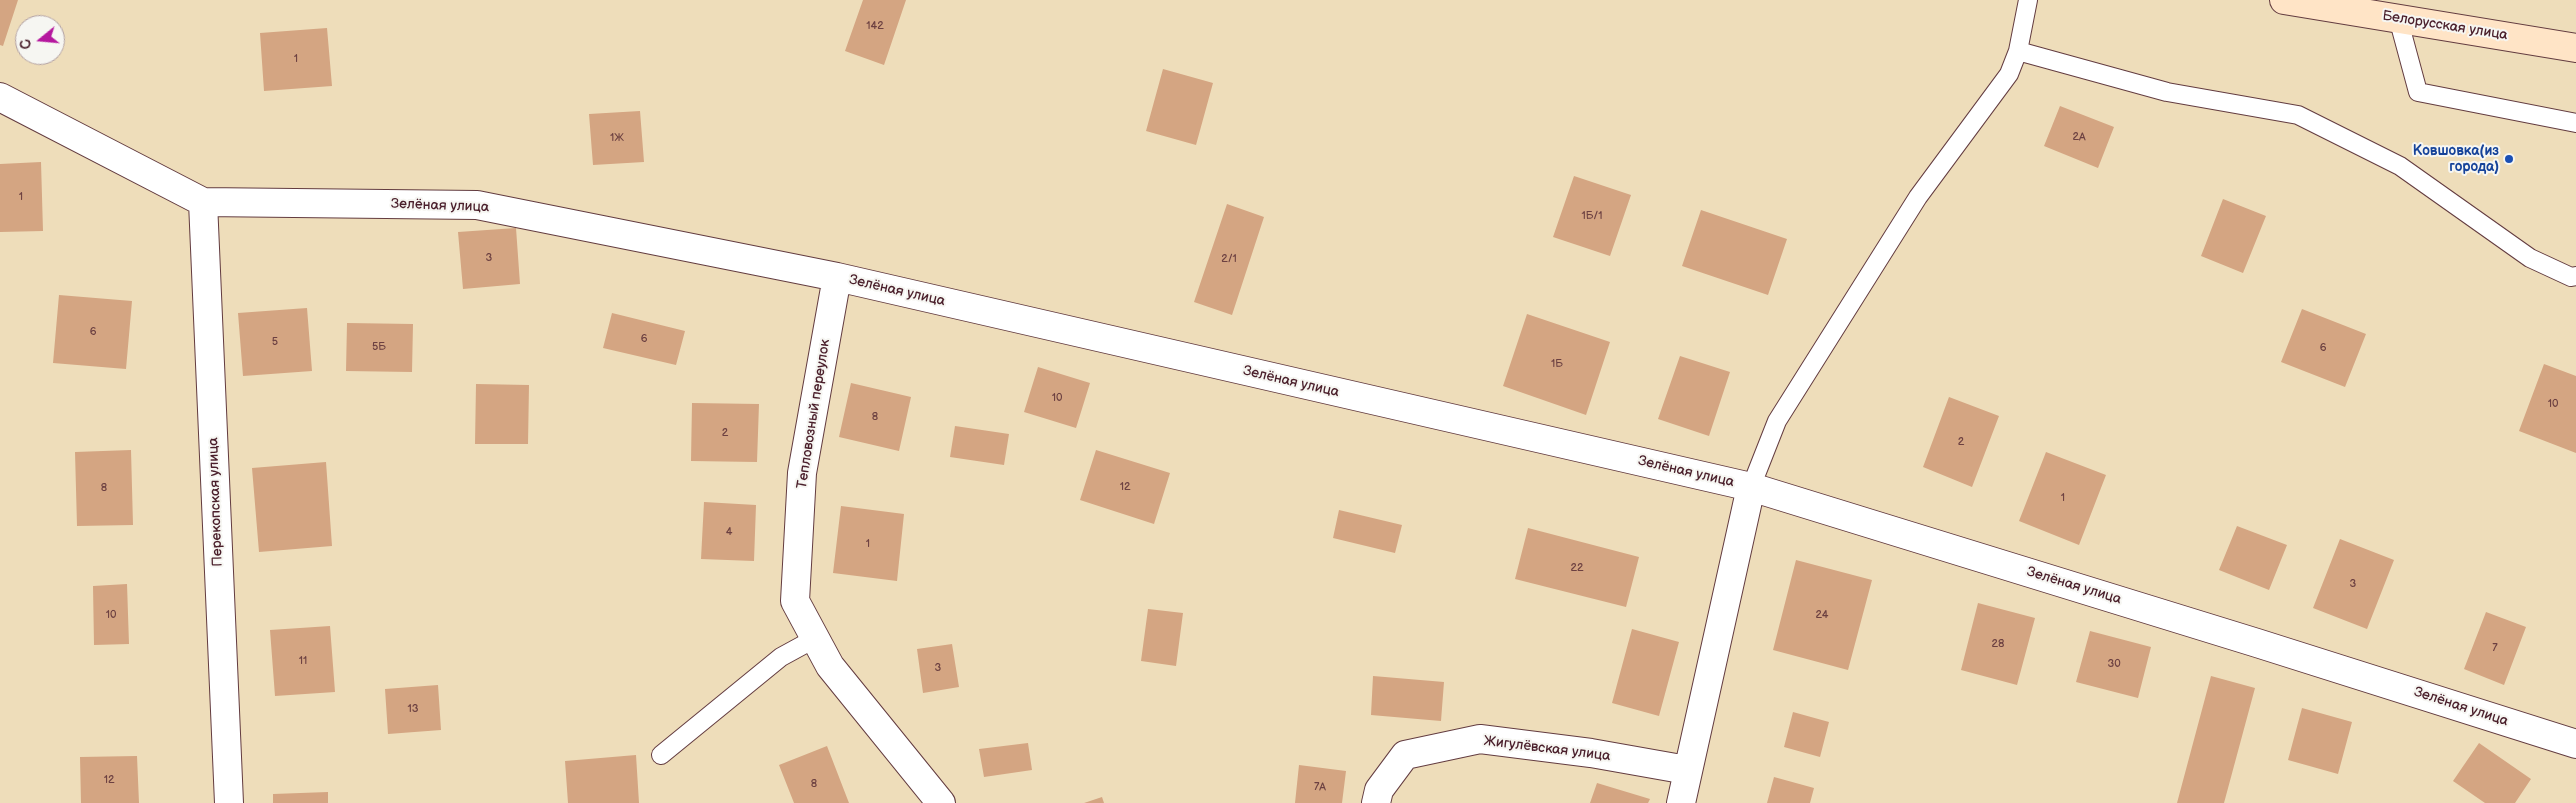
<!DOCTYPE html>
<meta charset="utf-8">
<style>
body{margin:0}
#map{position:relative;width:2576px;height:803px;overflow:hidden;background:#eeddba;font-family:"Balsamiq Sans",sans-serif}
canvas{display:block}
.north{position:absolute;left:15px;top:15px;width:50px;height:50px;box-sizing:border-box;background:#f6f6f2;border:1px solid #b1a0a2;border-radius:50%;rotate:253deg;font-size:14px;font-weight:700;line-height:20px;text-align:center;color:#4a1f2b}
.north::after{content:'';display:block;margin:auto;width:18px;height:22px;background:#b5179e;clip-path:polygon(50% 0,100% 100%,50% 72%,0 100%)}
</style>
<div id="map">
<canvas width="2576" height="803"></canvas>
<div class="north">С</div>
</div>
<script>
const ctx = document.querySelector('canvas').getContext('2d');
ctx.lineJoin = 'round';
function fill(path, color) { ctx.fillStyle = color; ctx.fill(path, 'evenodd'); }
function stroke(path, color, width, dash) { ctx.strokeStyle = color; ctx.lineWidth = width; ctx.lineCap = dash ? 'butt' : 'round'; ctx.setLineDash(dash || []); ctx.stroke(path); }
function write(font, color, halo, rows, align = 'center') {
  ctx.font = font + ' "Balsamiq Sans",sans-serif'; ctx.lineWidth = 4; ctx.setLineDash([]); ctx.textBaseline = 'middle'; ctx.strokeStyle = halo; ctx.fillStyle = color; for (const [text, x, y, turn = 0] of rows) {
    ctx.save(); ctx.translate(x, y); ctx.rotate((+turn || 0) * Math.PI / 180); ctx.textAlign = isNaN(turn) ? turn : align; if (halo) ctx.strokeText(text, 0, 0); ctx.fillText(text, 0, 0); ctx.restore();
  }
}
const building = new Path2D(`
 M0 0H18L3 46 0 45Z
 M863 0H906L884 65 845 51Z
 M327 28 332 86 264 91 260 33Z
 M1163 69 1213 83 1196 145 1146 131Z
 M2060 106 2114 127 2098 168 2044 146Z
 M640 111 644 162 593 165 589 114Z
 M41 162 43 231 0 232V164Z
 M1574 176 1631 195 1610 256 1553 237Z
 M2223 199 2266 216 2243 273 2201 256Z
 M1227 204 1264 217 1232 315 1194 302Z
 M1701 210 1787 239 1768 295 1682 266Z
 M516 228 520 284 463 289 458 232Z
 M59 295 132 301 126 369 53 363Z
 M307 308 312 371 243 376 238 313Z
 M2302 309 2366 334 2345 387 2281 362Z
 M612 313 685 331 676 365 603 348Z
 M1527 314 1610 342 1586 415 1503 386Z
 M347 323 413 324 412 372 346 371Z
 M1680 356 1730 372 1709 436 1658 419Z
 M2544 364 2576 376V453L2519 431Z
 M1038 367 1090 383 1076 428 1024 412Z
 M851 383 911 397 899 451 839 437Z
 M476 384 529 385 528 444H475Z
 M1949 397 1999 416 1972 487 1923 467Z
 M692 403 759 404 757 462 691 461Z
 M955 426 1009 434 1004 465 950 457Z
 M131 450 133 525 77 526 75 452Z
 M1096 450 1170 473 1154 524 1080 500Z
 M2046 452 2106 475 2079 545 2019 521Z
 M326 462 332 546 259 552 252 468Z
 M704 502 756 505 754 561 701 559Z
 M841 506 904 514 897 581 833 573Z
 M1339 510 1402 525 1395 553 1333 538Z
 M2237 526 2287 545 2269 590 2219 570Z
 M1528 528 1639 557 1626 607 1515 579Z
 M2340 539 2394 560 2367 629 2313 608Z
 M1796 560 1872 580 1848 670 1773 650Z
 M127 584 129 644 94 645 93 586Z
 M1978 603 2035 618 2017 685 1961 670Z
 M1148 609 1183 613 1176 666 1141 661Z
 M2486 612 2526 627 2504 685 2464 669Z
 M330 626 335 692 275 696 270 630Z
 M1632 629 1679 642 1659 716 1612 703Z
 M2090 631 2151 647 2138 698 2076 682Z
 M952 644 959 687 923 693 917 649Z
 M1373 676 1444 682 1441 721 1371 715Z
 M2211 676 2255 688 2224 803H2177Z
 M438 685 441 730 388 734 385 689Z
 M2302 708 2352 722 2338 774 2288 760Z
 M1793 712 1829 722 1820 757 1784 747Z
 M1028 743 1032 770 984 777 979 749Z
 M2479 743 2531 779 2515 803H2485L2453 781Z
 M827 746 849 803H794L779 765Z
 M636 755 639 803H568L565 761Z
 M137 756 139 803H81L80 757Z
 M1299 765 1346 771 1342 803H1295Z
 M1774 777 1814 788 1810 803H1767Z
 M1597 783 1650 799 1648 803H1590Z
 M328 792V803H273V794Z
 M1102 797 1104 803H1084Z`);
const lane = new Path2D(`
 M2398 18 2418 92 2576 123
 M2018 51 2167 92 2298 115 2400 166 2530 258 2571 277 2576 276
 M1751 487 1777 421 1918 197 2009 74 2018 51 2028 0
 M661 755 781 657 814 639`);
const street = new Path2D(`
 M0 97 203 202 477 205 837 277 1751 487 2257 643 2576 744
 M203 202 229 803
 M837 277 802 473 795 601 830 666 941 803
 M1376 803 1379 790 1405 755 1480 739 1591 753 1687 770
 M1681 803 1751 487`);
const secondary = new Path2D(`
 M2284 0 2576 48`);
const markers = [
 [2509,159,5,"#1a4fb4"]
];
const numberNames = [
 ["142",875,26],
 ["1",296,59],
 ["2А",2079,137],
 ["1Ж",617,138],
 ["1",21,197],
 ["1Б/1",1592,216],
 ["3",489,258],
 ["2/1",1229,259],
 ["6",93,332],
 ["6",644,339],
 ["5",275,342],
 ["5Б",379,347],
 ["6",2323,348],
 ["1Б",1557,364],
 ["10",1057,398],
 ["10",2553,404],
 ["8",875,417],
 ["2",725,433],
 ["2",1961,442],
 ["12",1125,487],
 ["8",104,488],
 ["1",2063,498],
 ["4",729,532],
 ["1",868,544],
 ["22",1577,568],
 ["3",2353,584],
 ["10",111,615],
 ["24",1822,615],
 ["28",1998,644],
 ["7",2495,648],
 ["11",303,661],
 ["30",2114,664],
 ["3",938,668],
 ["13",413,709],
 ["12",109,780],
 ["8",814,784],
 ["7А",1320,787]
];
const streetNames = [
 ["Белорусская улица",2445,26,9],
 ["Зелёная улица",440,206,2],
 ["Зелёная улица",897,291,13],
 ["Зелёная улица",1291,382,13],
 ["Тепловозный переулок",814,414,-81],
 ["Зелёная улица",1686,472,13],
 ["Перекопская улица",216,502,-92],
 ["Зелёная улица",2074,586,17],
 ["Зелёная улица",2461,707,18],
 ["Жигулёвская улица",1547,749,7]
];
const transitNames = [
 ["Ковшовка(из",2499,151],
 ["города)",2499,167]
];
fill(building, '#d4a582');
stroke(lane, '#633c40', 20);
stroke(street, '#633c40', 30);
stroke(secondary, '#633c40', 30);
stroke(lane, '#fff', 18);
stroke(street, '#fff', 28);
stroke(secondary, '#ffe4c6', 28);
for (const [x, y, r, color] of markers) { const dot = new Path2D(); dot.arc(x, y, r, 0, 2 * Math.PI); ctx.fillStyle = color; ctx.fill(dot); stroke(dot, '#f6f6f2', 2); }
write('11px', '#6c4041', null, numberNames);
write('14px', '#4a1f2b', '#f6f6f2', streetNames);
write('bold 14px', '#164399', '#f6f6f2', transitNames, 'right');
</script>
